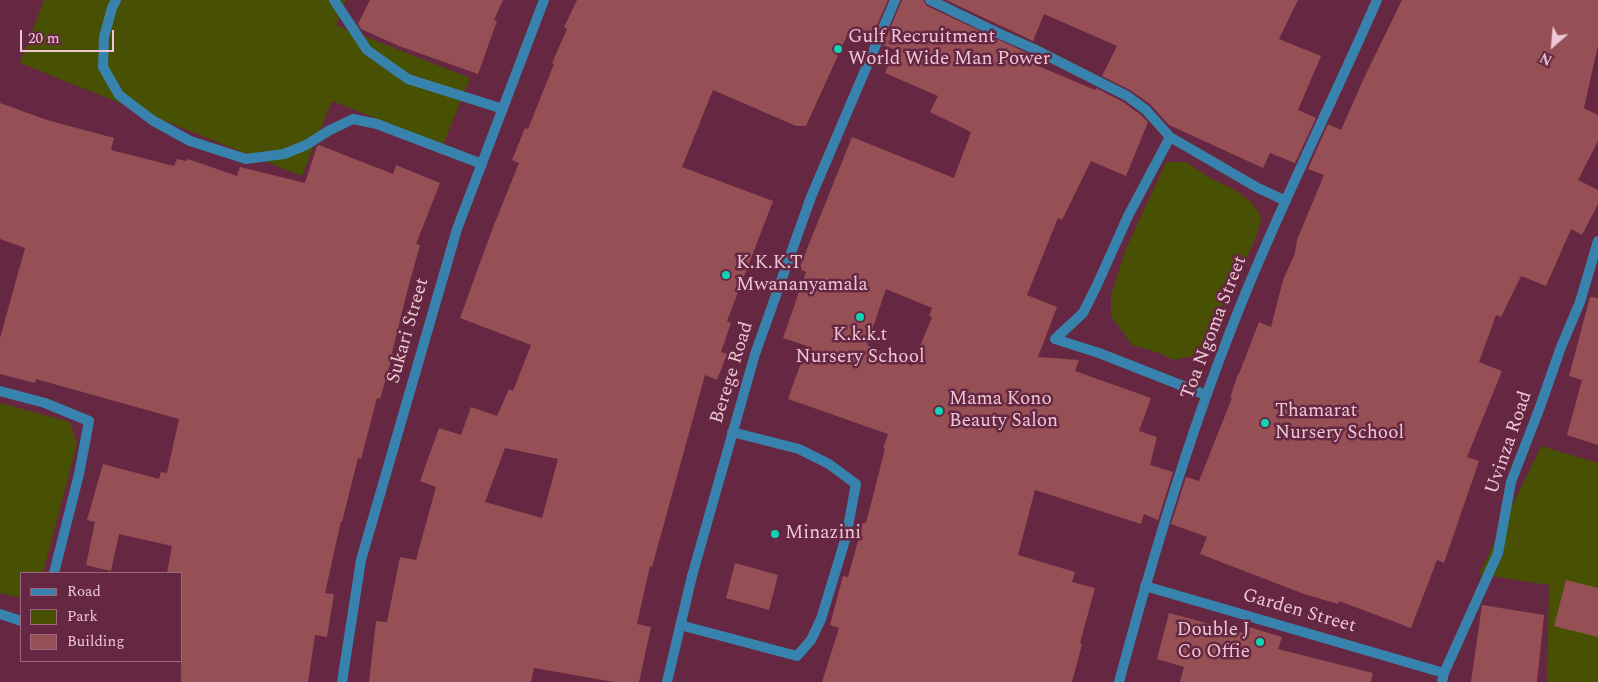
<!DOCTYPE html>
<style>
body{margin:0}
#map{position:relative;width:1598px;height:682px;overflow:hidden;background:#652741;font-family:Spectral,serif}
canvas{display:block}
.legend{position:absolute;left:20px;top:572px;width:162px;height:90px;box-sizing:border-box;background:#652741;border:1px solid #9c677c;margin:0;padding:6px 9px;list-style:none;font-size:15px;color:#eec7d4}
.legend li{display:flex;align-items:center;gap:10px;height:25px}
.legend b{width:25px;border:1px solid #9c677c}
.north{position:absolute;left:1528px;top:20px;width:50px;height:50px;-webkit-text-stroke:4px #652741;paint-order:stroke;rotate:207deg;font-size:14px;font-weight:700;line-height:20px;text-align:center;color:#eec7d4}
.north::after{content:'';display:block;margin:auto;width:18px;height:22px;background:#eec7d4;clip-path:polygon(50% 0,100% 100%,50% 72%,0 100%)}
.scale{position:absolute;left:20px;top:30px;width:94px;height:22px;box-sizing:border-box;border:2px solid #eec7d4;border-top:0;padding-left:6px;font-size:15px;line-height:18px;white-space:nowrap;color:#eec7d4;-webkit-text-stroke:4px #652741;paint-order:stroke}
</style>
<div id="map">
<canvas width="1598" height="682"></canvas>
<ul class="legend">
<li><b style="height:6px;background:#3883ad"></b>Road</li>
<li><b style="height:14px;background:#485004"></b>Park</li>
<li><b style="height:14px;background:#965055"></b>Building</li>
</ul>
<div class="north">N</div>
<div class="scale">20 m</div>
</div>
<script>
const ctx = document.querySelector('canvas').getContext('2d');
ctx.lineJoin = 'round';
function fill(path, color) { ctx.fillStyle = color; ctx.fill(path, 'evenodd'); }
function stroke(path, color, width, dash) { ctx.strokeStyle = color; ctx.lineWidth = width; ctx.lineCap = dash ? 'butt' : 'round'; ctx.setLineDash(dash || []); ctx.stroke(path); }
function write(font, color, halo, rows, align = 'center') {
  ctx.font = font + ' Spectral,serif'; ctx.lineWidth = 5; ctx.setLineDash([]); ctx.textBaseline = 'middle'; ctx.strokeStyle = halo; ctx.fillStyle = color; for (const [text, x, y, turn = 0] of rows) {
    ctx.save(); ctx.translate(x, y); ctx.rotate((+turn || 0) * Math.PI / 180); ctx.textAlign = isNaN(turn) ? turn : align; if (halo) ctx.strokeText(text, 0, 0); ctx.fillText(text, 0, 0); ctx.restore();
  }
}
const green = new Path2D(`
 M44 0H346L336 25 470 78 443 145 332 101 302 176 20 63Z
 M1166 162H1186L1210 178 1235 190 1252 203 1260 214 1261 221 1255 239 1238 280 1221 308 1204 347 1198 355 1173 360 1159 353 1132 345 1111 316V296L1125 251Z
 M0 403 70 422 77 444 43 573H21V598L0 593Z
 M1541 446 1598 463V682H1547L1549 585 1479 574Z`);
const building = new Path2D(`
 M370 0H503L494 20 497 21 478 74 399 46 361 29 358 24Z
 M577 0H888L871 39 850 29 806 126H796L713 90 682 167 773 201 727 321 731 323 721 352 727 354 717 380 705 375 652 567 650 566 637 624 651 627 639 682H614L534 668 531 682H369L376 621 387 622 400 557 416 560 436 487 420 481 439 428 461 435 471 407 497 416 509 389 513 391 531 345 460 318 492 230 519 163 512 160 525 128 528 129 554 64 552 63 567 29 564 27ZM505 448 558 459 542 518 485 502Z
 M902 0H923L927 6 1027 53 1024 60 1095 90 1096 88 1123 102 1141 115 1148 122 1126 176 1091 161 1062 220 1058 218 1027 295 1057 307 1038 357 1079 360 1075 371 1151 398 1139 431 1157 437 1150 465 1173 472 1158 520 1144 514 1141 524 1035 490 1018 555 1075 572 1072 582 1095 588 1080 643 1082 644 1072 682H822L839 628 830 625 843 576 848 577 863 523H866L885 449 883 448 888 434 788 399 807 346 783 338 806 272 799 269 852 137 954 178 971 132 930 112 938 96 885 73 895 50 883 45ZM886 289 932 308 929 316 932 317 912 366 867 345Z
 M946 0H1298L1279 39 1321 56 1298 110 1316 118 1295 163 1270 153 1263 168 1169 125 1150 104 1130 90 1102 76 1117 46 1044 14 1033 41Z
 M1402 0H1598V45L1584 108 1598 115V141L1578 180 1598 190V204L1582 235 1571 229 1546 286 1521 276 1501 317 1496 315 1479 362 1502 371 1467 457 1479 461 1444 563 1437 560 1411 628 1339 601 1338 604 1304 594 1200 554 1207 537 1171 524 1186 477 1199 481 1232 398H1230L1238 374H1239L1259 322 1271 327 1283 280 1295 253 1297 240 1324 175 1308 169 1328 124 1341 130 1364 78Z
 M0 103 47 120 114 138 111 150 174 166 177 159 186 161 188 159 237 176 240 167 305 183 317 146 319 145 393 174 396 165 440 183 416 244 420 245 407 292 392 353 393 354 380 399 377 398 361 459 358 458 342 522 341 521 325 593 334 594 327 637 315 635 308 682H181V573H167L172 546 119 534 111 571 86 565 95 522 87 520 103 464 159 479 161 472 167 473 179 419 36 379 35 383 0 374V338L25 248 0 239Z
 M1590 297 1598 298V445L1567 435 1582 380 1569 376Z
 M735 563 778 575 769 610 726 598Z
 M1566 580 1598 588V637L1554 626Z
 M1482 605 1544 615 1537 682H1471Z
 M1169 613 1247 634 1249 627 1282 637 1278 649 1373 673 1371 682H1180L1184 667 1157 659Z`);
const service = new Path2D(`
 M116 0 112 8 104 37 103 67 119 95 152 120 190 141 246 159 284 154 306 145 330 130 353 119 377 124 482 164
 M334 0 367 50 408 79 503 109`);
const minor = new Path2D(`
 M930 0 998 33 1034 49 1127 96 1146 110 1170 137 1258 188 1286 201
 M1170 137 1128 216 1097 285 1083 313 1055 339 1099 353 1206 395
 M0 391 45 403 89 421 79 474 54 573
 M1145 586 1444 673
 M0 614 21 621
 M680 625 797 656 811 640 821 619 846 537 856 484 829 464 799 449 732 432
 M342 682 361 560 457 229 544 0
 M667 682 692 576 755 354 811 197 895 0
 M1119 682C1155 548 1195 415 1248 287 1288 190 1335 96 1377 0
 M1442 682 1444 673 1498 553 1511 482 1540 407 1561 347 1580 302 1598 241`);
const markers = [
 [838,49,5,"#0cd5b5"],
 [726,275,5,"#0cd5b5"],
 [860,317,5,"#0cd5b5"],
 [939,411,5,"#0cd5b5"],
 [1265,423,5,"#0cd5b5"],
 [775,534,5,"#0cd5b5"],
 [1260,642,5,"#0cd5b5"]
];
const poiNames = [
 ["Gulf Recruitment",848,38],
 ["World Wide Man Power",848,60],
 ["K.K.K.T",736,264],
 ["Mwananyamala",736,286],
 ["K.k.k.t",860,336,"center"],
 ["Nursery School",860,358,"center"],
 ["Mama Kono",949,400],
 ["Beauty Salon",949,422],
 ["Thamarat",1275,412],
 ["Nursery School",1275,434],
 ["Minazini",785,534],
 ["Double J",1250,631,"right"],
 ["Co Offie",1250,653,"right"]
];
const streetNames = [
 ["Toa Ngoma Street",1215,328,-69],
 ["Sukari Street",409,331,-74],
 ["Berege Road",733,373,-73],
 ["Uvinza Road",1510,443,-71],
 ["Garden Street",1299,612,16]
];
fill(green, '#485004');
fill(building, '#965055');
stroke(service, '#3883ad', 10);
stroke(minor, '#3883ad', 10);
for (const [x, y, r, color] of markers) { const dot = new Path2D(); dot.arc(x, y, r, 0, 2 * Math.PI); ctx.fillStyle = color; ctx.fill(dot); stroke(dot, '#652741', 2); }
write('19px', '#eec7d4', '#652741', poiNames, 'left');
write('19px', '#eec7d4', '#652741', streetNames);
</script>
